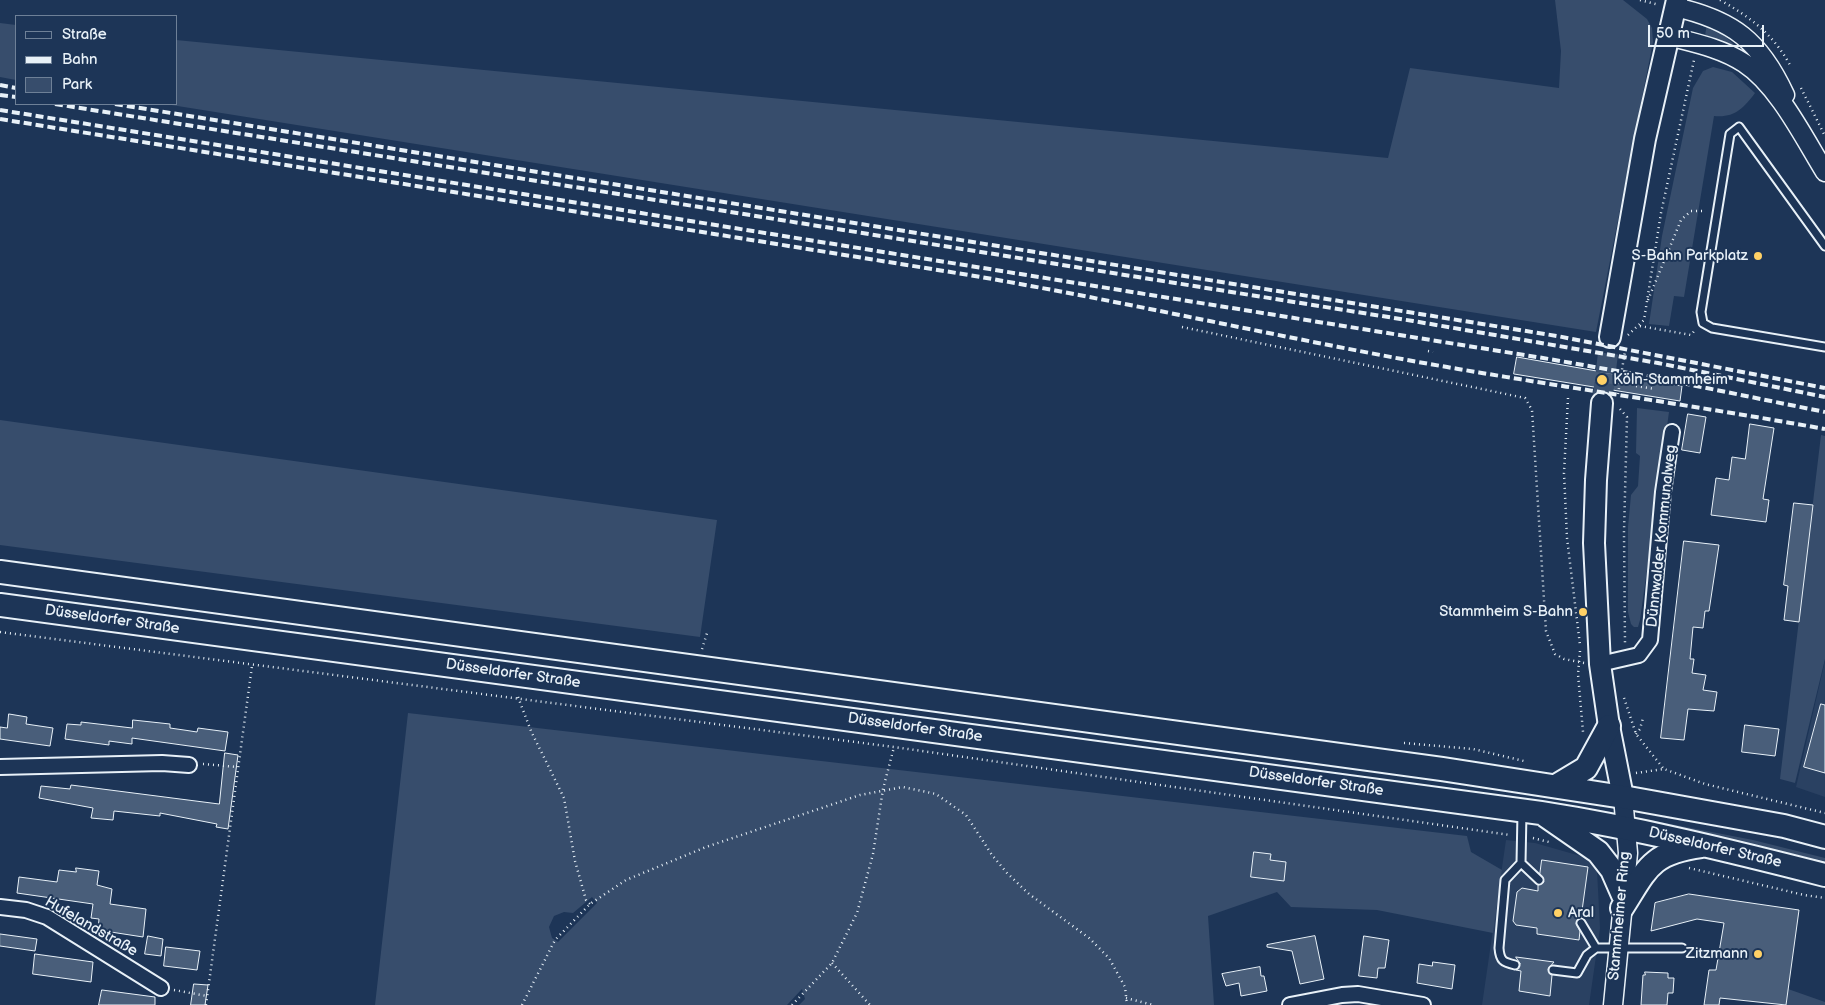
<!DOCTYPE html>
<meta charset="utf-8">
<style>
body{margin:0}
#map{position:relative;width:1825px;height:1005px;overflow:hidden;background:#1d3557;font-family:"Balsamiq Sans",sans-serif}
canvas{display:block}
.legend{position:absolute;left:15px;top:15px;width:162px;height:90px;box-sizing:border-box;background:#1d3557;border:1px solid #6e8097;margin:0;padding:6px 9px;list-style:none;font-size:15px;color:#e8f1f8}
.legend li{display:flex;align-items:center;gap:10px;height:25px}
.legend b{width:25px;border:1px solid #6e8097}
.scale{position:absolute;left:1648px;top:25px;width:116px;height:22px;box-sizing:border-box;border:2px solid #e8f1f8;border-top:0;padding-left:6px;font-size:15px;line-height:18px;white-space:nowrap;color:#e8f1f8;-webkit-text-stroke:4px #1d3557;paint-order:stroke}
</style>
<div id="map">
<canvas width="1825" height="1005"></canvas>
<ul class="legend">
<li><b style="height:6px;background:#1d3557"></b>Straße</li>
<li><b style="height:6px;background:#e8f1f8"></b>Bahn</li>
<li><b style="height:14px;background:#374d6c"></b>Park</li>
</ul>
<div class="scale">50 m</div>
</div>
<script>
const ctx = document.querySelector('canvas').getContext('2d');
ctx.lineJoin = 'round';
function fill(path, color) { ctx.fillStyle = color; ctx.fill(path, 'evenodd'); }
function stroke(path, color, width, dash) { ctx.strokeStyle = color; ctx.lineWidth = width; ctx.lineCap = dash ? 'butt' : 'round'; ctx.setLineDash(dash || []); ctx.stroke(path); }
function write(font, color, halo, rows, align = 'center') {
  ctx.font = font + ' "Balsamiq Sans",sans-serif'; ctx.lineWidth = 4; ctx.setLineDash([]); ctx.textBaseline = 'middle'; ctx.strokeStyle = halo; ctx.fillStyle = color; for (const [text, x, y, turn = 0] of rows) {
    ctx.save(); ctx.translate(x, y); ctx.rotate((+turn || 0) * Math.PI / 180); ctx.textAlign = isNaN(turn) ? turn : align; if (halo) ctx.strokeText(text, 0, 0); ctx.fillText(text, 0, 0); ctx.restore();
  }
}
const built = new Path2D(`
 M1825 661V797L1796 787Z
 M1506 840 1535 843 1584 857 1597 870 1600 928 1589 1005H1482Z`);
const green = new Path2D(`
 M1555 0H1623L1647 19 1652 28 1653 42 1596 332 165 104H176V40L1388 158 1410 68 1559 88 1561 51Z
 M0 23 16 25V80L0 77Z
 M1707 25 1718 30 1740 50 1705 35Z
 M1713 67 1732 72 1755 93C1743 109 1734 118 1714 116L1684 297 1674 296 1669 326 1649 324 1662 236 1693 88 1703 71Z
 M1637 408 1669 412 1640 620 1638 627H1634L1631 624 1628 612V527L1631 495 1638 486 1640 456 1636 453Z
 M0 420 717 520 700 637 0 545Z
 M1821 435 1825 436V659L1795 783 1780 779Z
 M408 713 1467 836 1471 852 1502 870 1493 933 1377 910 1291 907 1277 892 1208 916 1214 1005H799L805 999 802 989 787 1005H375ZM592 897 597 903 558 942 552 938 549 927 554 916 564 912 573 913Z
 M1650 820 1753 840 1825 858V861L1650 823Z
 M1788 989 1825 1002V1005H1786Z`);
const building = new Path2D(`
 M1517 357 1682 386 1680 401 1514 374Z
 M1688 414 1706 417 1700 453 1682 450Z
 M1750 424 1774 428 1763 499 1769 500 1766 522 1711 515 1716 478 1729 480 1732 457 1745 459Z
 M1794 503 1813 505 1799 622 1784 620 1788 586 1784 585Z
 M1684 541 1719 545 1709 611H1705L1703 628 1693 627 1690 659H1694L1692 673 1706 675 1703 690 1717 692 1714 711 1688 709 1684 740 1661 738Z
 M1821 704 1825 705V773L1804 767Z
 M9 714 27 717 26 724 53 728 50 746 0 739V727L7 728Z
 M133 720 170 724V728L184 730 197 732 198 728 228 732 225 751 132 738V744L109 741V745L65 739 67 724 81 725V722L132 728Z
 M1745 725 1779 729 1775 756 1742 752Z
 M225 753 238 755 228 829 216 827 217 824 160 813V816L114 811 113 820 91 818 93 808 39 798 41 786 70 789 71 785 219 804Z
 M1254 852 1271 854 1270 860 1286 862 1284 881 1251 877Z
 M1542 860 1588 867 1581 918 1576 923 1580 931 1579 940 1537 934V928L1516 925 1513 921 1517 892 1522 888 1538 891V885L1544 882 1540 874Z
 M76 868 99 871 97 885 112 889 110 904 146 909 143 937 98 930 99 919 91 918 93 904 17 893 19 877 57 882 59 870 76 872Z
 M1689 894 1799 910 1786 1005 1720 998 1719 1005H1704L1709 970H1716L1724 923 1697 919 1651 931 1655 903Z
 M0 934 37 939 35 951 0 946Z
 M148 936 163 939 161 956 145 954Z
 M1315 936 1324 979 1300 984 1292 951 1267 947V945Z
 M1364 936 1389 940 1385 968H1378L1377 978 1359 976Z
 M166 947 200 951 197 970 164 966Z
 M35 954 93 962 91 982 33 974Z
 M1516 957 1554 962 1548 969 1552 975 1550 996 1519 991 1521 971 1516 970 1520 964Z
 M1433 962 1455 965 1452 989 1417 983 1419 964 1432 966Z
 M1260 967 1261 976H1264L1267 991 1241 996 1239 983 1226 986 1222 974Z
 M1645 972 1668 973V978H1674L1673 993H1668L1667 1005H1641L1643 975H1645Z
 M194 984 208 985 205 1005H191Z
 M102 990 155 997V1005H99Z`);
const secondaryTunnel = new Path2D(`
 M1602 403 1610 337`);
const path = new Path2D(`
 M1640 0 1659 5
 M1720 0C1750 17 1773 34 1790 65
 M1801 88 1825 136
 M1648 300 1681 220 1691 211H1706
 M1640 326 1691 335 1696 329
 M1182 327 1525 398 1532 410 1546 631 1555 654 1564 659 1584 663
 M1628 335 1644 320 1661 213 1694 60
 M1428 351 1433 352
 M1636 386 1655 389
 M1618 394 1626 345
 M1568 398 1564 473 1567 538 1580 645
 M1620 409 1627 417 1624 532 1625 643
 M0 632 894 747 1510 835
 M702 649 708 630
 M1580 651 1578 674 1583 732
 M518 697 531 731 564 798 575 861 586 900 590 904
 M1624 698 1636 734 1663 768
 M1636 734 1640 729 1643 718
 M1404 743 1473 749 1524 761
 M203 764 238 767
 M1636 773 1664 769 1705 784 1825 813
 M1533 838 1549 842
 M1689 868 1804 895 1825 898
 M832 963 870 1005
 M174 990 207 996
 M1126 998 1153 1005
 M206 1005 252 666
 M522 1005 555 940 590 904 626 880 706 847 860 795 903 787 936 794 966 815 992 855 1007 873 1029 894 1089 938 1109 958 1125 987 1127 1005
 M792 1005 832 963 857 913 873 854 883 789 894 747`);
const service = new Path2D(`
 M1825 246 1739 127 1730 134 1701 312 1703 323 1712 328 1825 347
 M1522 813 1521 863 1539 880
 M1581 923 1596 948H1682
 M1515 965C1503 962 1500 961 1499 948L1505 880 1521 863
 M1553 970 1577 973 1587 955 1596 948`);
const minor = new Path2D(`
 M1600 664 1639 655 1650 640 1663 492 1672 432
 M0 767 162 763 189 765
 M0 907 26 910 47 917 161 988
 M1290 1005 1342 995 1358 994 1423 1005`);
const tertiary = new Path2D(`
 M1675 7C1733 20 1760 41 1785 95
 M1668 36C1695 43 1721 48 1744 63 1778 85 1804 138 1825 172
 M1613 1005 1628 853 1623 797`);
const secondary = new Path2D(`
 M1610 337 1645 139 1677 0
 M1602 403 1596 480 1594 543 1600 664 1609 726 1623 797`);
const primary = new Path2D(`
 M0 572 1442 769 1623 797 1784 826 1825 837
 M0 605 1541 813C1637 828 1731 851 1825 875
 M1556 786 1586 768 1609 726
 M1546 816 1598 852 1612 870 1623 895
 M1622 908C1647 869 1650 853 1701 846`);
const rail = new Path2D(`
 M0 85 16 88
 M0 95 16 97
 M55 104 1413 321 1658 363 1825 397
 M115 104 1557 336 1825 388
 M0 110 1549 359 1657 378 1825 412
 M0 119 969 275C1116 300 1261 333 1407 360 1546 385 1686 404 1825 429`);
const markers = [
 [1758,256,5,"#ffd166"],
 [1602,380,6,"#ffd166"],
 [1583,612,5,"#ffd166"],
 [1558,913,5,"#ffd166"],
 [1758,954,5,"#ffd166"]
];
const poiNames = [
 ["S-Bahn Parkplatz",1748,256],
 ["Köln-Stammheim",1613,380,"left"],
 ["Stammheim S-Bahn",1573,612],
 ["Aral",1568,913,"left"],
 ["Zitzmann",1748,954]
];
const streetNames = [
 ["Dünnwalder Kommunalweg",1662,536,-84],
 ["Düsseldorfer Straße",112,620,8],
 ["Düsseldorfer Straße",513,674,8],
 ["Düsseldorfer Straße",915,728,8],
 ["Düsseldorfer Straße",1316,782,8],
 ["Düsseldorfer Straße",1715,848,13],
 ["Stammheimer Ring",1620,916,-85],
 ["Hufelandstraße",91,927,30]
];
fill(built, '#2a4162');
fill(green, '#374d6c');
fill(building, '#495e7a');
stroke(building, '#e8f1f8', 1);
stroke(secondaryTunnel, '#3b516f', 20, [20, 10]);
stroke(service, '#e8f1f8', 11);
stroke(minor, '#e8f1f8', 18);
stroke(tertiary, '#e8f1f8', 21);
stroke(secondary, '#e8f1f8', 24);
stroke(primary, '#e8f1f8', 26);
stroke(path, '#e8f1f8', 2.5, [1, 4]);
stroke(service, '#1d3557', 7);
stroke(minor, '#1d3557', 14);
stroke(tertiary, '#1d3557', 18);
stroke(secondary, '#1d3557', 20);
stroke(primary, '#1d3557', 22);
stroke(rail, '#e8f1f8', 4, [8, 4]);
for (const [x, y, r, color] of markers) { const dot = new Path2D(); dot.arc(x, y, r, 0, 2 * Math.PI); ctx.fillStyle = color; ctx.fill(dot); stroke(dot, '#1d3557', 2); }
write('15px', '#e8f1f8', '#1d3557', poiNames, 'right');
write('15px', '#e8f1f8', '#1d3557', streetNames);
</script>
